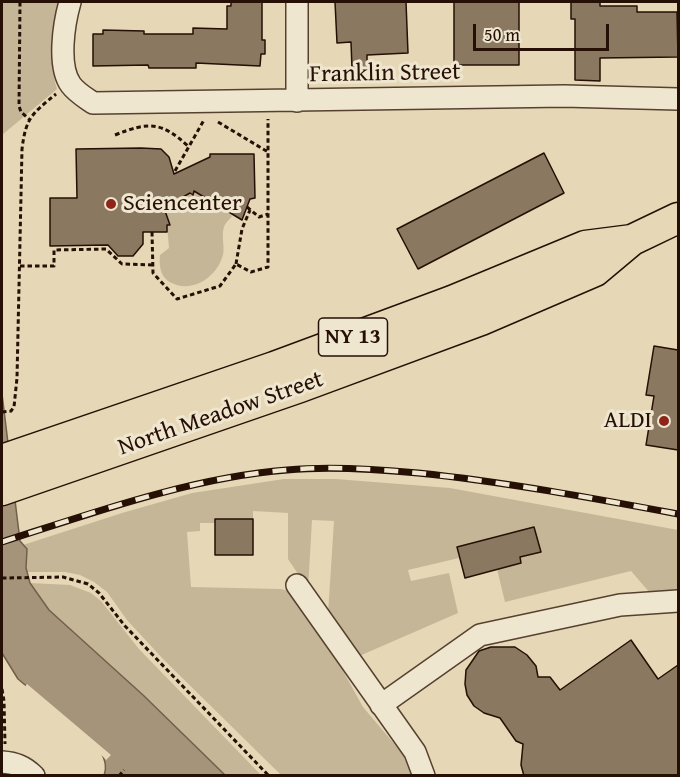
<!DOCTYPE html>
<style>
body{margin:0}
#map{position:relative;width:680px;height:777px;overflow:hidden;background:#e6d8b6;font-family:"Gentium Book Plus",serif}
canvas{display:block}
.frame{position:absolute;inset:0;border:3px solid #260f04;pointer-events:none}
.scale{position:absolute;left:473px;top:24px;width:136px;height:27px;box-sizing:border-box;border:3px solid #260f04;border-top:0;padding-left:8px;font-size:18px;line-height:21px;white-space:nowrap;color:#260f04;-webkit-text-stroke:4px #efe6d0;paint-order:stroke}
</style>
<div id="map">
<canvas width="680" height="777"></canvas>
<div class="frame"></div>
<div class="scale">50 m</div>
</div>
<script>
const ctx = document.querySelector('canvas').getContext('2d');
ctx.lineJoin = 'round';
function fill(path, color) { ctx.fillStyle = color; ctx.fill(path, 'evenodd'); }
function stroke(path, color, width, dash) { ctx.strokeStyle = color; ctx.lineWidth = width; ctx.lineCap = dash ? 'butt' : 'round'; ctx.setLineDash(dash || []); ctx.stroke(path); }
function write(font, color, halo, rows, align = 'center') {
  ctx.font = font + ' "Gentium Book Plus",serif'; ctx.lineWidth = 6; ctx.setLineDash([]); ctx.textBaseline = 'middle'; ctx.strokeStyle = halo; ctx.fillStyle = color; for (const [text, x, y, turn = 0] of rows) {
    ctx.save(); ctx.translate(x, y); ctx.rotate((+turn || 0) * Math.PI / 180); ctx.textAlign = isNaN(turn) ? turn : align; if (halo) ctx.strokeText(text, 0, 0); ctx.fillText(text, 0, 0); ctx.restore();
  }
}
const green = new Path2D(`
 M2 2H60C53 23 50 68 57 89L2 135Z
 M182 189 192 195 194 191 227 210V212L232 216C230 219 225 223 224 227 221 235 225 247 223 255 216 279 190 295 168 281 160 275 159 265 160 255L169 248 167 225H170L164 208 177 201Z
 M284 479H336L450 488 678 530V590L650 593 631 571 505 602 497 569 521 562 512 532 457 547 459 558 408 570 411 581 449 573 458 613 357 657 328 614 334 521 312 520 308 589 288 559V513L253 511V519H216L215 523H200V531L187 532 191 587 281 589 288 591 338 662 363 707 407 759 412 775H281L163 659 127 620 107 592 94 582 80 575 65 572H27L25 558 27 549 23 545 122 513 192 493Z
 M30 583 70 585 91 593 101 601 139 649 261 775H225L143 695 49 610Z`);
const water = new Path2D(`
 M2 394 20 541 27 549 26 568 30 583 49 610 143 695 225 775H104C108 765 103 756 99 747L18 679 2 653Z`);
const pier = new Path2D(`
 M27 684 111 755 106 760 96 749 24 688Z`);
const building = new Path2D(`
 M231 2H262V40H265V54H261L260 66 196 63V68H149L148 65 93 66V34H103V30L144 31V34H193V28L227 29V6H231Z
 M335 2H406L408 53 367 55V68L352 69 351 42 337 43Z
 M454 2H519V65H454Z
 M571 2H600V6H637V12H677L678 57 600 58V81L575 80V19H571Z
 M141 148 161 149 169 157 174 174 210 157V154H254L255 198 250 199 242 220 194 191 193 195 190 193 164 208 170 225H167V232H143V244L133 256H118L108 245 50 246V198H77L76 149Z
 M544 153 564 193 418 269 397 229Z
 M654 346 678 350V450L646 445 654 396 646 395Z
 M215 519H253V555H215Z
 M534 527 541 552 520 557 521 563 465 578 457 547Z
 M631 640 658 679 678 665V776H524L521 765 523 744 516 741 500 718 484 713 474 706 467 695 465 684 466 670 479 651 491 647H515L527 655 536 666 538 677H550L560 690Z`);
const path = new Path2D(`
 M20 2 19 106 21 112 29 119
 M218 122 268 152
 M115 135C150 121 162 122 189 147
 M175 171 204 120
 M247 207 259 217 268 214
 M152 232 153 273 177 299 220 286 236 264 251 272 268 267V119
 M236 264 242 229 250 210
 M20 266H54V250L106 249 122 264 152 265
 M2 412 11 411 14 407 17 378 22 149C26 117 32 114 56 94
 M2 578 63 577 88 584 99 593 125 626 269 776
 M2 689 4 701 5 744
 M119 776 124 770`);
const minor = new Path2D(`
 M70 2C64 23 57 66 71 85 77 93 86 98 93 103L564 96 678 99
 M297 2V101
 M297 585 415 752 424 776
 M381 705 480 635 620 605 678 601
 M2 762C15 763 24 766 34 776`);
const highway = new Path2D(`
 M2 460 274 367 452 301 585 246 632 240
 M2 490 300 387 481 320 595 271 632 240 678 218`);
const rail = new Path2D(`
 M2 542C92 513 193 477 287 470 331 466 375 469 418 473 506 482 592 498 678 514`);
const markers = [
 [111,204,6,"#8f2418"],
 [664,421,6,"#8f2418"]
];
const shields = [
 [353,337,69]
];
const shieldNames = [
 ["NY 13",353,337]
];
const streetNames = [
 ["Franklin Street",385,74,-1],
 ["North Meadow Street",221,414,-19]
];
const poiNames = [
 ["Sciencenter",123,204],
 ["ALDI",652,421,"right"]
];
fill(green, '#c5b698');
fill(water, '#a59479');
stroke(water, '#725f4a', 1.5);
fill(pier, '#e6d8b6');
fill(building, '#8a7861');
stroke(building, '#260f04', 1.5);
stroke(minor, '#564130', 24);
stroke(highway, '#260f04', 33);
stroke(path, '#260f04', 3, [4.5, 3]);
stroke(minor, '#efe6d0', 21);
stroke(highway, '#e6d8b6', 30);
stroke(rail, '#260f04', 7);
stroke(rail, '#efe6d0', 4.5, [14]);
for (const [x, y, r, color] of markers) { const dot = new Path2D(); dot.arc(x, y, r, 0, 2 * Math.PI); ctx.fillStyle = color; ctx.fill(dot); stroke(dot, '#efe6d0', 2); }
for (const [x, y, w] of shields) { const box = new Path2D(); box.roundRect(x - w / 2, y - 19, w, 38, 4.5); ctx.fillStyle = '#efe6d0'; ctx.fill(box); stroke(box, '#260f04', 1.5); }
write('bold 22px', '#260f04', null, shieldNames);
write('24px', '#260f04', '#efe6d0', streetNames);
write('24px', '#260f04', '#efe6d0', poiNames, 'left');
</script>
